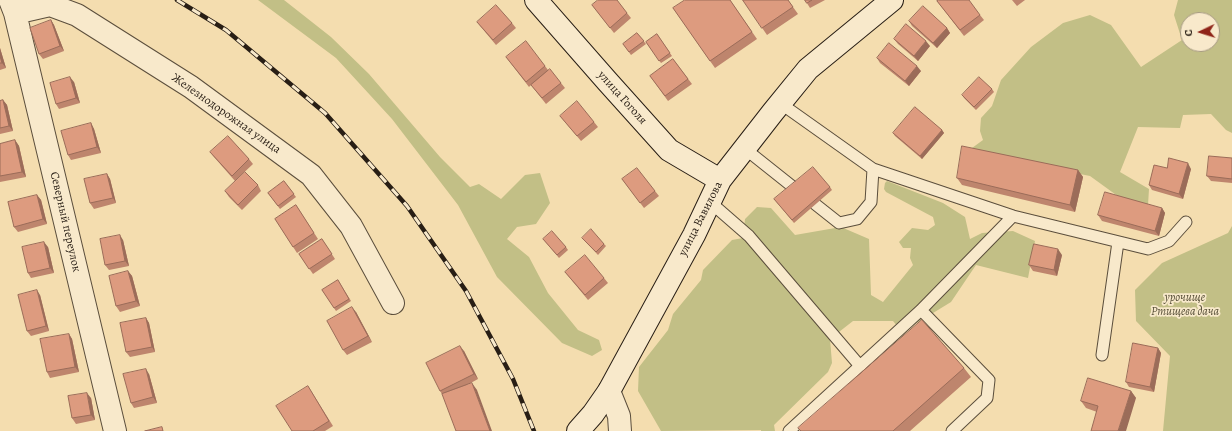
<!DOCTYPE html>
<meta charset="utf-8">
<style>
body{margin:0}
#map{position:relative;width:1232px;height:431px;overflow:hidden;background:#f4ddaf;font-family:Alegreya,serif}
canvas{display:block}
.north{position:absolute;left:1180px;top:12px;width:40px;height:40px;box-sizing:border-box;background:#f8e9cb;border:1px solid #a59882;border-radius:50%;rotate:266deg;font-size:11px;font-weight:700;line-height:16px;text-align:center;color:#281e15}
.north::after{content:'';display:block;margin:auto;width:14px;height:18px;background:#8f2418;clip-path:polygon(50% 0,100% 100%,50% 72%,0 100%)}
</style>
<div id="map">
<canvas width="1232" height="431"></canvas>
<div class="north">С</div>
</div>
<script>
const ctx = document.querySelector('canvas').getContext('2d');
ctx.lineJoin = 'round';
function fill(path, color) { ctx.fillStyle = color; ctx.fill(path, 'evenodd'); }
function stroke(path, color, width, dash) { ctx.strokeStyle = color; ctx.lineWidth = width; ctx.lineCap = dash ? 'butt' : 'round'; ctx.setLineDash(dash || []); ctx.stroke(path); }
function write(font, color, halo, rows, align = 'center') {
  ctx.font = font + ' Alegreya,serif'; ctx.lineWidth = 3.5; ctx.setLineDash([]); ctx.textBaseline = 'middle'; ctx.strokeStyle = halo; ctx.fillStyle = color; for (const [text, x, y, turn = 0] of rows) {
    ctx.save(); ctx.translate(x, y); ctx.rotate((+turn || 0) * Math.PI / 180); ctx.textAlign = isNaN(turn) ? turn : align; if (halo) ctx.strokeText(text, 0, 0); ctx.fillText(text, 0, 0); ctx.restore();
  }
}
const green = new Path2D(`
 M258 0H284L331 37 369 74 440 157 470 187 479 184 501 199 525 175 540 173 550 203 536 224 517 227 507 239 529 257 548 293 578 330 599 340 602 350 592 356 562 343 497 277 458 205 392 119 336 58Z
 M1178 0H1232V133L1226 130 1211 114 1183 115 1180 128 1138 127 1120 172 1149 189 1148 205 1119 197 1090 176 970 152 972 148 983 140 980 131 981 118 992 106 1001 80 1031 47 1063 23 1090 15 1111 25 1141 67 1182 40 1174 15ZM1188 20H1212V44H1188Z
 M887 181 943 203 965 217 970 239 982 233 1013 231 1035 241 1028 278 976 265 951 302 902 332 893 321H853L830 339 832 363 828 372 774 425 775 431H761V430L661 431 638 391 639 367 668 330 673 314 701 280 703 270 732 240 743 238 745 219 757 207 771 208 795 235 841 227 869 239 871 295 883 302 913 265 910 258 911 248H903L899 242 912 228 928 230 935 225 933 217 886 192 884 189 885 183Z
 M1232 226V431H1163L1170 356 1136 321 1135 290 1162 263 1228 233Z`);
const lane = new Path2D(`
 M780 103 873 169 871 202 857 219 839 223 815 204
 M744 148 793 187
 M873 169 1013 216 1148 249 1169 241 1186 222
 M710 202 749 236 860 366
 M921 310 989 380 987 398 952 431
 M1102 355 1118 242
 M789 431 921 310 1013 216`);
const street = new Path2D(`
 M10 0 15 13 50 5 77 15 191 87 311 175 351 226 393 303
 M15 13 115 431
 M609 391 619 416 620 431`);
const secondary = new Path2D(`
 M536 0 607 81 669 150 720 180
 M578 431 593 414 609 391 694 235 720 180 773 112 808 69 892 0`);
const rail = new Path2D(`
 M177 0 226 30 325 113 407 206 466 291 513 379 534 431`);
const wall = new Path2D(`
 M730 0 757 39 715 68 673 8Z
 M743 0H788L798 14 767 35Z
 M805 0H825L810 8Z
 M1012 0H1025L1017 6Z
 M937 1 980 15 984 20 964 36Z
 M592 5 627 13 631 18 614 33Z
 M51 20 54 25 64 51 43 59 39 54Z
 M909 21 947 28 950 33 937 48 912 26Z
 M477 22 512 23 516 28 496 45 481 27Z
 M637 33 646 44 631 55 623 44Z
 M657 34 672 56 661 63 646 42Z
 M894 39 930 46 918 61 898 44Z
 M0 48 6 68 0 70Z
 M506 57 545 66 548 70 561 83 565 88 546 104 531 85 529 87Z
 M877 58 921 71 909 86 880 63Z
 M673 59 692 84 668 101 650 76Z
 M74 82 80 103 59 109 56 104Z
 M992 89 994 92 976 110 964 98 962 95Z
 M3 100 7 105 13 131 0 134V101Z
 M560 116 594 122 598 127 581 141Z
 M91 123 94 129 101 153 71 160 68 155Z
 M942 130 944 133 922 159 895 136 893 133Z
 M15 140 19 146 26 177 0 182V144Z
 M210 152 249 159 253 164 235 181 214 157Z
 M1232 158V183L1211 181 1207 176Z
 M1167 168 1191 169 1183 199 1152 190 1149 185Z
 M1078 170 1083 177 1075 212 962 185 957 178Z
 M107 174 110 179 116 203 94 209 90 203Z
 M622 179 655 191 659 196 644 208Z
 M284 181 296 197 280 209 268 193Z
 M258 185 261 191 242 210 229 197 225 191Z
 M830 187 832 190 794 223 774 199Z
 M37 195 41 200 47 224 18 232 14 227Z
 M296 205 318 239 297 253 275 219Z
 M1162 208 1165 213 1159 236 1102 221 1098 215Z
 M582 238 604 244 606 246 598 255Z
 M322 239 335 259 313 274 299 254Z
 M543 239 566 247 568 250 559 258Z
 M123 240 129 266 109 270 105 265Z
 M48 247 54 273 31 278 28 273Z
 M1062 255 1057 276 1033 271 1029 265Z
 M128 271 132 276 140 306 120 312 116 306Z
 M565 272 604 278 608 283 588 300 569 277Z
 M338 280 351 301 336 311 322 290Z
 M40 295 49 331 31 336 27 331Z
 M356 312 372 342 347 355 343 350Z
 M146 318 149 323 155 352 130 357 126 352Z
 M69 334 72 339 79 372 50 378 47 372Z
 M1158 348 1161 353 1154 392 1129 387 1126 382Z
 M464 351 478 379 467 385 477 390 442 394 440 391Z
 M964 368 971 377 910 431H800L798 428Z
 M149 374 157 403 134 408 131 403Z
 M308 386 333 426 325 431H292Z
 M1131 391 1136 398 1097 412 1086 408 1081 401Z
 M91 398 95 420 76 424 72 418Z`);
const shadedWall = new Path2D(`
 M51 20 54 25 64 51 60 46Z
 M947 28 950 33 937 48 933 43Z
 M926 41 930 46 918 61 914 56Z
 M0 48 6 68 2 63 0 56Z
 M917 66 921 71 909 86 905 81Z
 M70 77 74 82 80 103 76 98Z
 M3 100 7 105 13 131 9 126Z
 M91 123 94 129 101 153 97 147Z
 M942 130 944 133 922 159 920 156Z
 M15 140 19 146 26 177 22 172Z
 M1188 163 1191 169 1183 199 1179 194Z
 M1078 170 1083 177 1075 212 1070 205Z
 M107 174 110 179 116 203 113 198Z
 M37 195 41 200 47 224 43 219Z
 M1162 208 1165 213 1159 236 1155 231Z
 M120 235 123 240 129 266 125 261Z
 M44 242 48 247 54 273 50 268Z
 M1058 249 1062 255 1057 276 1054 270Z
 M128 271 132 276 140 306 136 301Z
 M37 290 40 295 49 331 46 326Z
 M352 307 356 312 372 342 368 336Z
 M146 318 149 323 155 352 152 347Z
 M69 334 72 339 79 372 75 367Z
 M460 346 464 351 478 379 474 374Z
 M1158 348 1161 353 1154 392 1150 387Z
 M146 369 149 374 157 403 153 397Z
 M472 383 477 390 492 431H490Z
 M1131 391 1136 398 1126 431H1118Z
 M87 393 91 398 95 420 91 415Z`);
const building = new Path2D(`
 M598 0H617L627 13 610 28 592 5Z
 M685 0H730L752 32 710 61 673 8Z
 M743 0H788L793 7 762 28Z
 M805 0H812L807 3Z
 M939 0H969L980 15 960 30 937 1Z
 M496 5 512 23 493 40 477 22Z
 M923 6 947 28 933 43 909 21Z
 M51 20 60 46 39 54 30 28Z
 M906 24 926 41 914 56 894 39Z
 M637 33 644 41 629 52 623 44Z
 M657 34 670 53 659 61 646 42Z
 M526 41 545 66 526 82 506 57Z
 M889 43 917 66 905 81 877 58Z
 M0 56 2 63H0Z
 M673 59 688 79 665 96 650 76Z
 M550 69 561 83 542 98 531 85Z
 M70 77 76 98 56 104 50 83Z
 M979 77 992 89 974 107 962 95Z
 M3 100 9 126 0 128V101Z
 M577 101 594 122 577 136 560 116Z
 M915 107 942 130 920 156 893 133Z
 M91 123 97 147 68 155 61 131Z
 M228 136 249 159 232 176 210 152Z
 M15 140 22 172 0 176V144Z
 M962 146 1078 170 1070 205 957 178Z
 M1209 156 1232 158V179L1207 176Z
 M1169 158 1188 163 1179 194 1149 185 1154 165 1167 168Z
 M813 167 830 187 792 220 774 199Z
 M637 168 655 191 640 203 622 179Z
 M245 172 258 185 238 205 225 191Z
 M107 174 113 198 90 203 84 179Z
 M284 181 294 194 278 206 268 193Z
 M1105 192 1162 208 1155 231 1098 215Z
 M37 195 43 219 14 227 8 202Z
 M296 205 314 233 293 247 275 219Z
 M591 229 604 244 596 252 582 238Z
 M552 231 566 247 557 255 543 239Z
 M120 235 125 261 105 265 100 239Z
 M322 239 332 254 309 269 299 254Z
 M44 242 50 268 28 273 22 247Z
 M1034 244 1058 249 1054 270 1029 265Z
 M585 255 604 278 585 295 565 272Z
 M128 271 136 301 116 306 109 276Z
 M338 280 349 299 334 308 322 290Z
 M37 290 46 326 27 331 18 295Z
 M352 307 368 336 343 350 327 321Z
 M146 318 152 347 126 352 120 323Z
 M922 320 964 368 893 431H801L798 428Z
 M69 334 75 367 47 372 40 339Z
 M1133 343 1158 348 1150 387 1126 382Z
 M460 346 474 374 440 391 426 363Z
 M146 369 153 397 131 403 123 374Z
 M1088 378 1131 391 1118 431H1091L1098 406 1081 401Z
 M472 383 490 431H456L442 394Z
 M308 386 329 421 313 431H292L276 406Z
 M87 393 91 415 72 418 68 396Z
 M162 427 163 431H145Z`);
const streetNames = [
 ["улица Гоголя",622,98,48],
 ["Железнодорожная улица",226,114,35],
 ["улица Вавилова",701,219,-63],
 ["Северный переулок",65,222,77]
];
const parkNames = [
 ["урочище",1185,298],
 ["Ртищева дача",1185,312]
];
fill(green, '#c2bf86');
stroke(lane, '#5b4e3c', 13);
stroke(street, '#5b4e3c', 24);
stroke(secondary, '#281e15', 24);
stroke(lane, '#f8e9cb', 11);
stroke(street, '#f8e9cb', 22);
stroke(secondary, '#f8e9cb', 22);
stroke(rail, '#281e15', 4.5);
stroke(rail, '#f8e9cb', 3, [9]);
fill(wall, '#be856d');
fill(shadedWall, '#9b6c59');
fill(building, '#dd9b7f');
stroke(building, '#9b6c59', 1);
write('12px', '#281e15', '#f8e9cb', streetNames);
write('italic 12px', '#564e37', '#f8e9cb', parkNames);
</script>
